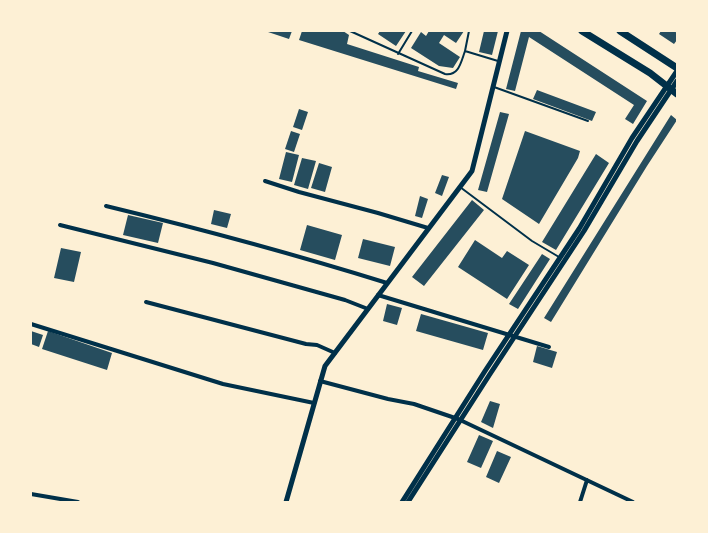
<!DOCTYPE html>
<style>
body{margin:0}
#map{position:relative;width:708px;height:533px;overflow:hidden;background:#fdf0d5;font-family:"Fira Sans",sans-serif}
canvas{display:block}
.frame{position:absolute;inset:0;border:32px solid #fdf0d5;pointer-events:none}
</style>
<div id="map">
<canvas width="708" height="533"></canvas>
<div class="frame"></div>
</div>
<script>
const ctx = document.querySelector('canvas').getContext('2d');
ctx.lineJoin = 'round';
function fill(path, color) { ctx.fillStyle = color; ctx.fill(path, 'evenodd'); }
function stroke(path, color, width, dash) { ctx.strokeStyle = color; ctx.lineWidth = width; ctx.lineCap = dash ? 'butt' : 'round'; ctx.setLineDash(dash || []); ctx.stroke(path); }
const building = new Path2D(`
 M265 31H292L289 39Z
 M302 31H343L349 35 347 44 419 67 418 71 458 83 456 89 299 40Z
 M380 31H406L396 46 378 34Z
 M429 31H464L456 43 444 35 439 43 460 57 453 68 439 66 411 48 421 32 426 36Z
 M484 31H498L492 55 479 52Z
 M521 31H539L647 101 633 124 625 119 634 105 529 37 515 91 506 89Z
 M661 31H674L677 33V40L674 44 659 34Z
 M537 90 596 112 592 121 533 99Z
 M299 109 308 112 302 130 293 127Z
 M500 112 509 114 487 192 478 190Z
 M671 115 677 120 647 166 551 322 544 318Z
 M291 131 300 134 294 152 285 149Z
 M525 131 580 151 578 158 539 224 502 199Z
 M286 152 299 155 292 182 279 179Z
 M596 154 609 163 556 250 542 242Z
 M302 158 316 161 308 189 294 185Z
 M319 163 332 167 325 192 311 188Z
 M442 175 449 177 442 196 435 193Z
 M420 196 428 199 422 218 415 216Z
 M472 200 484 210 424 286 412 277Z
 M214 210 231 214 227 228 211 224Z
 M128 215 163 223 158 243 123 235Z
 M307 225 342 235 335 260 300 250Z
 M363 239 395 247 390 266 358 258Z
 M475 240 502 258 507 251 529 265 507 299 458 267Z
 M61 248 81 252 74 282 54 278Z
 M542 254 550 259 518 309 509 304Z
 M387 304 402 308 397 325 383 321Z
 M421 314 488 333 483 350 416 331Z
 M31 331 43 335 39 347 31 344Z
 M48 331 112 353 107 370 42 349Z
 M537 346 557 352 552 368 533 362Z
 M490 401 500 404 493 428 481 422Z
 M479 435 493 441 481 468 467 462Z
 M497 451 511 457 499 483 486 477Z`);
const service = new Path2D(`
 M350 31 445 74C459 76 461 62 465 51
 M469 31 465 51 498 61
 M398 54 412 31
 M494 87 588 121
 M460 187 532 241 559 257`);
const minor = new Path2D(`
 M265 181 299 192 378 213 428 228
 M106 206C201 229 294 254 387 283
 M60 225 213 263 345 300 368 309
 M378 295 549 347
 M146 302 306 344 317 345 335 353
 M31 324 223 384 314 403
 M320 381 388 399 414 404 458 419 633 502
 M31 494 78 502
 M580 502 587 480`);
const tertiary = new Path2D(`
 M286 502 325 366 472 171 507 31
 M402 502 485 371 579 229 632 138 677 71
 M408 502 490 374 584 231 637 141 677 81`);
const trunk = new Path2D(`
 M582 31 650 73 677 94
 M620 31 677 68`);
fill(building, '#264d5e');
stroke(service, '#003049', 2);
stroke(minor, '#003049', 4);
stroke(tertiary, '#003049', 5);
stroke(trunk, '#003049', 7);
</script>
